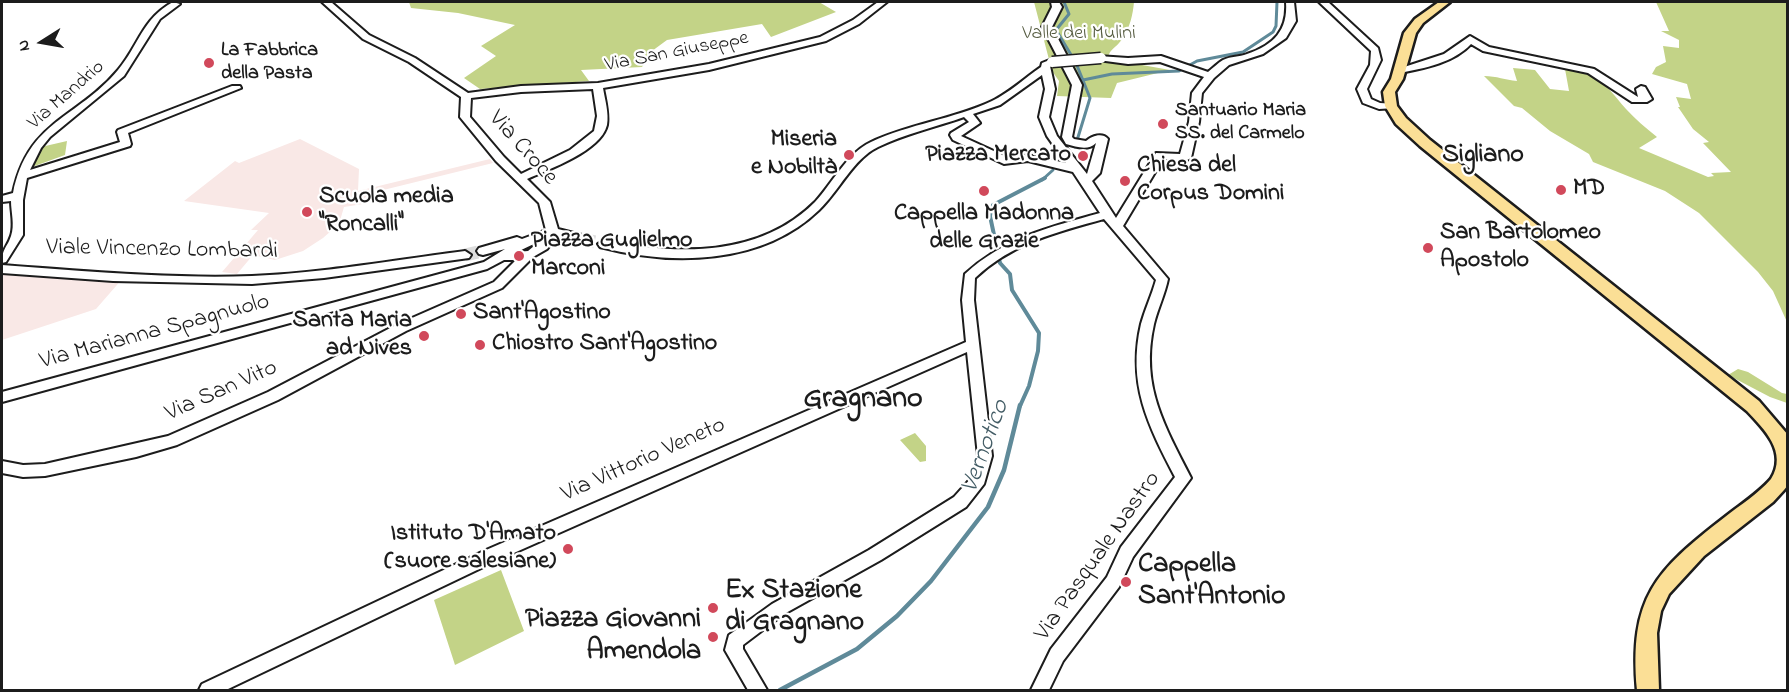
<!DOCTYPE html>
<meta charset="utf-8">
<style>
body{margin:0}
#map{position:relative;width:1789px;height:692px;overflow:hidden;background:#fff;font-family:"Indie Flower",sans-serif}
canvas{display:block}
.frame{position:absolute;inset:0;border:3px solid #1c1c1c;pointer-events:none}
.north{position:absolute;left:12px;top:12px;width:60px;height:60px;-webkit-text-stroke:4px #fff;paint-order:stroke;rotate:259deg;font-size:16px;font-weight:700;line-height:24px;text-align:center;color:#1c1c1c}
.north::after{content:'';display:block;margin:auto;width:21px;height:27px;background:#1c1c1c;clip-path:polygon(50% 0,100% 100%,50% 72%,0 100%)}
</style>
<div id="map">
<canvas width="1789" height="692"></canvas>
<div class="frame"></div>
<div class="north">N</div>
</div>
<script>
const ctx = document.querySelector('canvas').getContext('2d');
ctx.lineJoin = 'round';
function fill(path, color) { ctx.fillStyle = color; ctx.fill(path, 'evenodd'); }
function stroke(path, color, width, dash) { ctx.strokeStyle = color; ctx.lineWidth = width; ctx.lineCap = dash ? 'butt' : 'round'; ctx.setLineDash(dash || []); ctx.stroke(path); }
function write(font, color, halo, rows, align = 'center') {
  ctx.font = font + ' "Indie Flower",sans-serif'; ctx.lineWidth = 4.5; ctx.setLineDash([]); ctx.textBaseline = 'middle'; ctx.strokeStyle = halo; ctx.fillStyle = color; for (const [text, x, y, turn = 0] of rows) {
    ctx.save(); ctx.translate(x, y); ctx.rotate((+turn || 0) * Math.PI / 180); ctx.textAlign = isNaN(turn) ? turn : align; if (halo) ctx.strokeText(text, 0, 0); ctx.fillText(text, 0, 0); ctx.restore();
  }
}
const built = new Path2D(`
 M300 139 359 169 358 191 490 159 493 163 367 194 363 204 344 207 339 224 323 238 303 251 275 260 253 255 237 274 222 272 258 230H251L269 213 184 201 235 161 239 163Z
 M11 272 123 278 96 309 2 340V275Z`);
const green = new Path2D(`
 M409 2H819L836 12 771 37 762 24 667 40 652 51 642 67 581 70 589 81 480 89 464 78 496 56 481 46 515 25 458 13 411 8Z
 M1034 2H1134C1133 14 1130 28 1122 39 1115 50 1109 47 1107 63H1131L1170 70 1117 83 1111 98 1057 96 1059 81 1052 71Z
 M1656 2H1787V322L1773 291 1758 272 1699 213 1665 191 1593 162 1589 154 1550 131 1522 108 1514 106 1484 76C1497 76 1505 80 1517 81L1513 68 1535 70 1550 89 1569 91 1565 69C1601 75 1603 82 1626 109 1635 119 1646 128 1657 137L1639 148 1708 177 1714 176 1711 173 1731 172 1703 143 1709 142 1693 129 1678 107H1680L1676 97 1691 99 1687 84 1652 74 1656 67 1666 62 1663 46 1679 48V40L1661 31H1669Z
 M67 141 65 155 32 167 41 147Z
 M1738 369 1748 372 1782 393 1787 394V403L1770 397 1728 375Z
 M915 433 926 446V461L920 462 900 440Z
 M501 570 524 631 455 665 434 600Z`);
const streamFar2 = new Path2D(`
 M1064 2 1069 14 1056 30 1076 63 1090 98 1075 147
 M1083 80 1112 74 1179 71 1197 61 1243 52 1273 32 1276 26 1277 2
 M1042 180 1053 170`);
const streamFar1 = new Path2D(`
 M1020 406 1029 386 1038 351 1039 333 1012 290 1010 274 1000 263 990 216 993 205 1045 178`);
const stream = new Path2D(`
 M780 690 857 649 897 616 931 581 988 507 1004 470 1020 405`);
const minorTunnel = new Path2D(`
 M582 239 604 244
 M465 255 483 251`);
const minor = new Path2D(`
 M173 2 180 4 160 19 124 76 50 137 41 148 30 170 120 142 117 132 118 130 232 86H240L241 88 128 133 131 144 130 146 27 178 23 200V235L6 262 2 263C2 248 7 248 11 236 15 225 11 212 11 201L2 202V196L13 193C28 120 77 119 118 70 139 45 142 19 173 2Z
 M322 2H331L369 35 415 58 468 93 521 86 598 83 709 64 820 37 853 20 878 2H887L859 24 826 41 709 70 603 88C605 100 609 113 607 125 601 151 549 169 527 179L550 202 558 229 586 236 588 239 582 243 556 237 547 249 533 257 502 288 406 331 278 400 177 445 136 457 45 476 23 477 2 473V461L23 465 45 464 168 436 268 392 396 325 494 282 516 260H504L487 269 2 402V392L484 262 505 249 483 255 479 254 477 251 479 248 517 237 522 239 546 230 539 203 496 161 460 117 461 97 409 62 363 39ZM593 89 597 116 594 131 570 150 521 174 504 157 470 117 471 98 521 92ZM540 241 528 251 517 252Z
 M1051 2H1059L1062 7 1052 27 1082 85 1072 137 1074 139 1086 141C1092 136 1102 132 1108 139L1100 173 1092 181 1116 218 1156 153 1180 154 1189 122 1192 93 1204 77 1160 62 1128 64 1098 60V56L1128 58 1161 56 1208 72C1213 68 1218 63 1223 60 1231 56 1239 57 1247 54 1274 45 1288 30 1286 2H1294L1296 21 1286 38 1263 54 1229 65 1214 78 1202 93 1199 122 1191 158 1185 161 1163 159 1123 226 1168 279C1165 294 1158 308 1154 324 1140 385 1164 425 1191 478L1133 557 1119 587 1063 661 1049 690H1031L1051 649 1107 577 1121 547 1175 477C1148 425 1127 384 1141 324 1145 309 1152 295 1156 280L1104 219C1057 232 1012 243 975 278L974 300 992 456 984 484 966 507 881 560 784 614 743 645V649L767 690H748L725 650 729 635 772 604 869 550 954 497 972 477 978 456 967 352 498 560 226 690H199L202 684 486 550 966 342 962 300 965 274C1004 238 1050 227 1100 213L1073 172 1028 161 1004 164 953 140 950 135 951 133 969 122 964 117C936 127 904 134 878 147 853 159 839 191 819 210 762 265 672 266 600 247L598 244 604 240C676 255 759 258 815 202 832 184 847 153 871 142 909 124 954 119 992 101 1009 93 1025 78 1041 67L1042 63 1052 59 1057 62 1050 66 1055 89 1049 117 1057 136 1087 174 1096 143C1088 151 1077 147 1066 144L1062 137 1072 85 1042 27 1052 7ZM1042 75 1045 89 1039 117 1047 136 1066 163 1028 155 1009 158 961 136 980 123 973 114 1000 105Z
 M1319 2H1328L1378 48 1381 60 1367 89 1371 99 1380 103 1395 104V108L1379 109 1363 103 1357 89 1370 65 1371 51Z
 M1470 36 1489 47 1594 69 1638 97 1636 89 1641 86 1645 87 1652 99 1647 102H1632L1588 73 1483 51 1471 44C1453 63 1425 68 1400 73L1395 70 1444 54Z
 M465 251 471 255 469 258 324 278 252 284 113 281 2 273V265C85 271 169 279 252 276 323 273 395 260 465 251Z`);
const major = new Path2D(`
 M1439 2H1450L1423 23 1416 33 1403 79 1395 92 1397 106 1406 118 1430 140 1759 401 1788 435V485L1784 490 1773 502 1704 556 1669 594 1661 611 1657 633 1659 690H1637C1629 598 1655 571 1725 517 1740 505 1758 494 1771 479 1788 452 1764 429 1747 411L1420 146 1396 124 1385 106 1383 92 1391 79 1404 33 1415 19Z`);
const minorBridge = new Path2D(`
 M1052 62 1101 58`);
const markers = [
 [209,63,6,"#d1495b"],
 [1163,124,6,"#d1495b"],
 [849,155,6,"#d1495b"],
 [1083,156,6,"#d1495b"],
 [1125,181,6,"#d1495b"],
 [1561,190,6,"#d1495b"],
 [984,191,6,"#d1495b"],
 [307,212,6,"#d1495b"],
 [1428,248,6,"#d1495b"],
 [519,256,6,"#d1495b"],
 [461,314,6,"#d1495b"],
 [424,336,6,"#d1495b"],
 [480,345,6,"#d1495b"],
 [568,549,6,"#d1495b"],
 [1126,582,6,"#d1495b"],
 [713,608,6,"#d1495b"],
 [713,637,6,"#d1495b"]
];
const farParknames = [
 ["Valle dei Mulini",1079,35]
];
const farPoinames = [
 ["La Fabbrica",221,52],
 ["della Pasta",221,75],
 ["Santuario Maria",1175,112],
 ["SS. del Carmelo",1175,135]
];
const farStreetnames = [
 ["Via San Giuseppe",677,53,-11],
 ["Via Mandrio",67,96,-41]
];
const poiNames = [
 ["Miseria",837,141,"right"],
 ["e Nobiltà",837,169,"right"],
 ["Piazza Mercato",1071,156,"right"],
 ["Chiesa del",1137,167],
 ["Corpus Domini",1137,195],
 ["MD",1573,190],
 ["Scuola media",319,198],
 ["\"Roncalli\"",319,226],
 ["Cappella Madonna",984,215,"center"],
 ["delle Grazie",984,243,"center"],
 ["San Bartolomeo",1440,234],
 ["Apostolo",1440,262],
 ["Piazza Guglielmo",531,242],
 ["Marconi",531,270],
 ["Sant'Agostino",473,314],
 ["Santa Maria",412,322,"right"],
 ["ad Nives",412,350,"right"],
 ["Chiostro Sant'Agostino",492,345],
 ["Istituto D'Amato",556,535,"right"],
 ["(suore salesiane)",556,563,"right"]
];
const streetNames = [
 ["Via Croce",522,149,48],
 ["Viale Vincenzo Lombardi",162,251,1],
 ["Via Marianna Spagnuolo",155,333,-15],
 ["Via San Vito",222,392,-24],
 ["Via Vittorio Veneto",644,461,-24],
 ["Via Pasquale Nastro",1099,557,-55]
];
const neighbourhoodNames = [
 ["Sigliano",1483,157]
];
const waterNames = [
 ["Vernotico",987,447,-70]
];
const nearPoinames = [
 ["Cappella",1138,566],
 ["Sant'Antonio",1138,598],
 ["Ex Stazione",725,592],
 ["di Gragnano",725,624],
 ["Piazza Giovanni",701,621,"right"],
 ["Amendola",701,653,"right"]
];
const districtNames = [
 ["Gragnano",863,401]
];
fill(built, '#f9e8e6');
fill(green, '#c3d387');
stroke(streamFar2, '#5f8a99', 3);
stroke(streamFar1, '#5f8a99', 4);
stroke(stream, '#5f8a99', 4.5);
stroke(minorTunnel, '#ddd', 13, [13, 6]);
stroke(minor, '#1c1c1c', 4);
stroke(major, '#1c1c1c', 5);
fill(minor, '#fff');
fill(major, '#fbdf96');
stroke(minorBridge, '#1c1c1c', 13, []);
stroke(minorBridge, '#fff', 10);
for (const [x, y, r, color] of markers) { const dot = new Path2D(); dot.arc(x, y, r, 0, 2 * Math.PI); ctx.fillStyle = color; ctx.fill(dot); stroke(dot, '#fff', 2); }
write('20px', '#565c41', '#fff', farParknames);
write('bold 20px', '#1c1c1c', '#fff', farPoinames, 'left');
write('20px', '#1c1c1c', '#fff', farStreetnames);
write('bold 24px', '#1c1c1c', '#fff', poiNames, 'left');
write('24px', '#1c1c1c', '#fff', streetNames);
write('bold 26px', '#1c1c1c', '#fff', neighbourhoodNames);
write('italic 26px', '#435c65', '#fff', waterNames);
write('bold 28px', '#1c1c1c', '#fff', nearPoinames, 'left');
write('bold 30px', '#1c1c1c', '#fff', districtNames);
</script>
